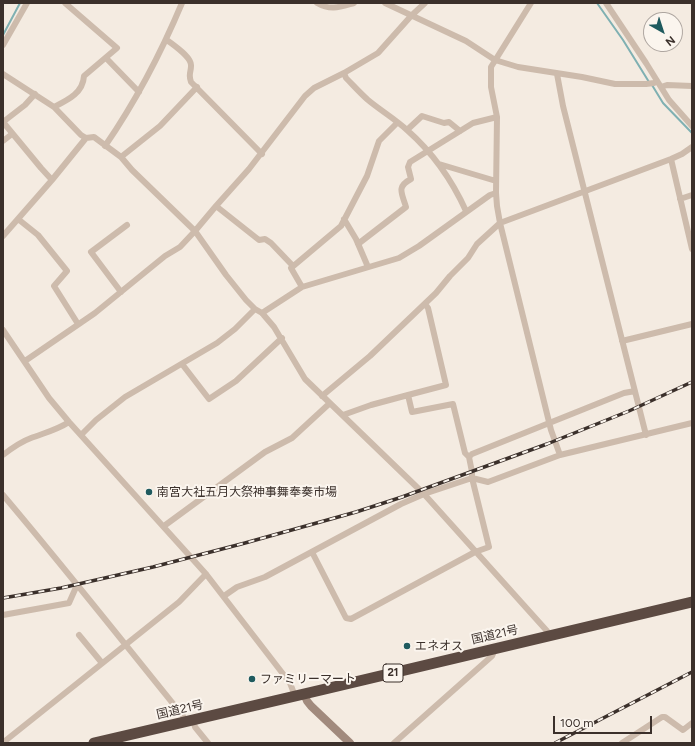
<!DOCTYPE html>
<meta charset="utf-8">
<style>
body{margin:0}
#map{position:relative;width:695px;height:746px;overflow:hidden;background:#f4ebe1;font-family:Figtree,sans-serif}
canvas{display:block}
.frame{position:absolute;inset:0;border:4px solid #3b302b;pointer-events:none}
.north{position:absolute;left:643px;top:12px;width:40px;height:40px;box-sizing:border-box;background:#fbf5ee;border:1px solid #aea6a0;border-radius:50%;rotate:141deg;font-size:11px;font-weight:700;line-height:16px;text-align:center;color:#3b302b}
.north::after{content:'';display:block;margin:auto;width:14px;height:18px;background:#1f5a5e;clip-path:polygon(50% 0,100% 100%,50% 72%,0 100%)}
.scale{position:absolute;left:553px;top:716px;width:99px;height:18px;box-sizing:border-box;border:2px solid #3b302b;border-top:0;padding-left:5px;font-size:12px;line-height:14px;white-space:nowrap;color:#3b302b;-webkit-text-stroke:3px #fbf5ee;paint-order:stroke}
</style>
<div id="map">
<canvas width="695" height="746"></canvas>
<div class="frame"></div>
<div class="north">N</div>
<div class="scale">100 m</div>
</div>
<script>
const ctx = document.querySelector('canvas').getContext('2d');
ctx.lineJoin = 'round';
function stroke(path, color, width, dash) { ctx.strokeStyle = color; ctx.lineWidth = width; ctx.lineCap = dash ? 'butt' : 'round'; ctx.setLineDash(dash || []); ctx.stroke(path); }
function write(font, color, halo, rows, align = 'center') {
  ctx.font = font + ' Figtree,"Noto Sans JP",sans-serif'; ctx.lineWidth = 4; ctx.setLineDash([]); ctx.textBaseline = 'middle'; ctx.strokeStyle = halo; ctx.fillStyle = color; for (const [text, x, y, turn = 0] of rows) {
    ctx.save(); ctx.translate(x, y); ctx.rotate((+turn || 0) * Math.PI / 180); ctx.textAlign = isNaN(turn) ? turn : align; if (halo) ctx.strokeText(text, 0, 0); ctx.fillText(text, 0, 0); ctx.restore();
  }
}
const stream = new Path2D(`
 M597 3 623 40 649 82
 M3 35 20 3
 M652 85 663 103 692 133`);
const street = new Path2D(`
 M317 3C331 11 340 7 354 3
 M385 3 466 41 495 60 518 67 582 77 615 84H646L654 83 657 81
 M531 3 491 67V87L497 117 496 193 497 206 500 223 551 430 560 455
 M606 3 646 63 669 100 692 126
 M167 40C173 45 192 57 191 66 191 73 188 74 191 82L262 154
 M3 45 27 3
 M106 58 139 92
 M344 73 346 78C353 85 360 93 368 100 380 110 395 119 407 130 432 152 452 180 466 211
 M3 74 54 107 81 135 86 138 94 137 121 157 132 170 195 231 226 275 246 300 255 309 262 313 274 327 305 379 424 494 547 631 550 636
 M557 74 563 106 646 435
 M661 87 667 85 692 86
 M35 94 25 105 3 122 41 168 52 180
 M54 107C68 100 83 93 84 76L117 48 65 3
 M407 130 422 116 444 123 449 122 460 131
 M3 141 12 134
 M105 146C136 101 161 53 182 3
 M121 157 160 126 197 87
 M671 159 692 249
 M439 164 496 181
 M680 199 692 195
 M216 206 259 240 265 239 271 243 293 266
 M18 219 38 235 67 271 54 286 78 324
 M344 219 356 239 368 267
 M3 236 52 180 86 138
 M358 244 406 207C402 193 396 187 411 179L408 167 410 162 473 123 497 117
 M302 287 291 268 341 226 367 176 379 141 397 123
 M121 292 91 252 127 225
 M425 304 428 308 446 385 408 395 412 412 453 404 465 453 469 457
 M262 313 302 287 399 258 419 246 490 195 496 193
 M3 330 49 398 69 422 206 574 290 683 295 696
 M622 341 692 324
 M25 361 95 313 165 256 180 247 195 231 216 206 249 169 305 96 314 88 344 73 378 53 411 16 425 3
 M182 364 209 399 236 381 282 338
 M322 396 370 356 436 293 450 276 468 258 477 244 500 223 671 159 682 154 692 147
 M343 415 371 405 408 395
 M81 435 96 420 125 397 217 343 235 329 255 309
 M3 455C12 448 20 442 31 438 44 433 57 430 69 422
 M3 495C64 567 123 642 183 716L184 722
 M164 526 265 452 292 438 330 403
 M312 552 346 618 351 619 475 552 489 547 472 478V472L469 457 472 454 624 393 635 391
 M224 596 237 587 265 577 401 504 424 494 472 478 488 482 560 455 692 423
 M3 615 69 603 77 585
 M79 635 102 663
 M193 720 195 727 208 743
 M6 743 5 741 179 602 206 574
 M394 743 492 656 495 649
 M622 743 662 717H665L683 730 692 723`);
const secondary = new Path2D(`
 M304 694 307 701 311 706 350 743`);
const highway = new Path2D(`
 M94 743 321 690 692 602`);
const rail = new Path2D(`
 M3 598 61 588 153 567 245 543 356 512 402 497 547 444 629 411 692 382
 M555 743 692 672`);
const markers = [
 [149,492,4,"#1f5a5e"],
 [407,646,4,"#1f5a5e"],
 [252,679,4,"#1f5a5e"]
];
const shields = [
 [393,673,20]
];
const shieldNames = [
 ["21",393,673]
];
const poiNames = [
 ["南宮大社五月大祭神事舞奉奏市場",157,492],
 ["エネオス",415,646],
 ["ファミリーマート",260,679]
];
const streetNames = [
 ["国道21号",495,635,-13],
 ["国道21号",180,710,-13]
];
stroke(stream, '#7fb0b2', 2);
stroke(street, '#cdbbac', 6);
stroke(secondary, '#a18a7d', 8);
stroke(highway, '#5c4a42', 11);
stroke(rail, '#3b302b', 3.5);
stroke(rail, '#fbf5ee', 2, [6]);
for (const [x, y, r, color] of markers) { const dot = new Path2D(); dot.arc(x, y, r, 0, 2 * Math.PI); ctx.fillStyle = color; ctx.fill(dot); stroke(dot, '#fbf5ee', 1.5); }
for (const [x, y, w] of shields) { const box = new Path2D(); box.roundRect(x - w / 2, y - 9, w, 18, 3); ctx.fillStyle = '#fbf5ee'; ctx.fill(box); stroke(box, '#3b302b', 1); }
write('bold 11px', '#3b302b', null, shieldNames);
write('12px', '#3b302b', '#fbf5ee', poiNames, 'left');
write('12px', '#3b302b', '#fbf5ee', streetNames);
</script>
